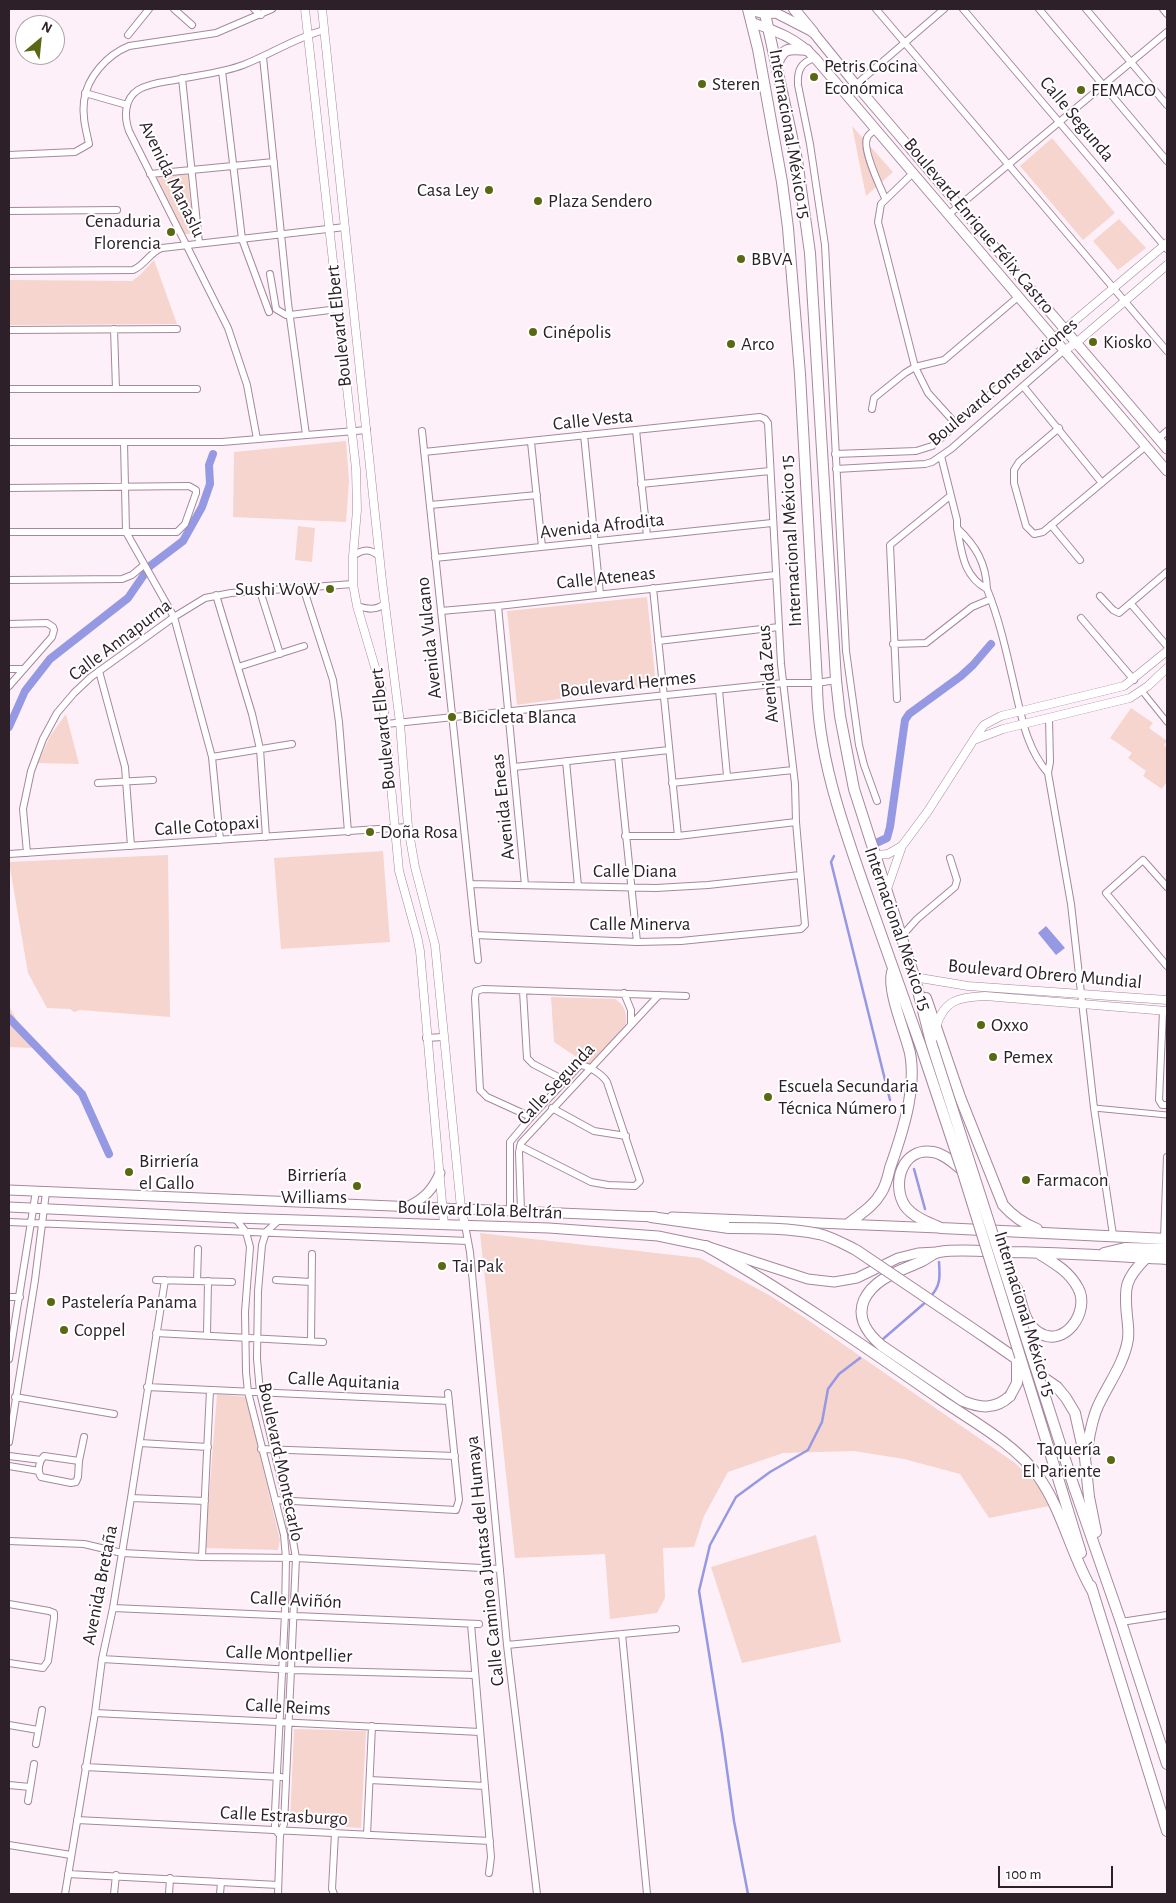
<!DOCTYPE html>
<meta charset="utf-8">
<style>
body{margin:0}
#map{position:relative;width:1176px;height:1903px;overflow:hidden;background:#fef0f9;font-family:"Alegreya Sans",sans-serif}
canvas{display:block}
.frame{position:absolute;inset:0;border:10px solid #2d2029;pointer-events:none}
.north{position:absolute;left:15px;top:15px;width:50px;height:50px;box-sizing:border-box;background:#fff;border:1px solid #aba6a9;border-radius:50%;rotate:28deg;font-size:14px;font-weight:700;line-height:20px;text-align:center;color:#2d2029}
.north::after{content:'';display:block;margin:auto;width:18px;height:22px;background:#596912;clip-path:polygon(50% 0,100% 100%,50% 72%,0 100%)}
.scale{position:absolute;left:998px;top:1866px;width:115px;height:22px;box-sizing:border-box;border:2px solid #2d2029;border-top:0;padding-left:6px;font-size:15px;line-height:18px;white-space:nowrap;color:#2d2029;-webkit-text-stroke:4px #fff;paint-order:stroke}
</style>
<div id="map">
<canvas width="1176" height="1903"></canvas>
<div class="frame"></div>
<div class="north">N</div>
<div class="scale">100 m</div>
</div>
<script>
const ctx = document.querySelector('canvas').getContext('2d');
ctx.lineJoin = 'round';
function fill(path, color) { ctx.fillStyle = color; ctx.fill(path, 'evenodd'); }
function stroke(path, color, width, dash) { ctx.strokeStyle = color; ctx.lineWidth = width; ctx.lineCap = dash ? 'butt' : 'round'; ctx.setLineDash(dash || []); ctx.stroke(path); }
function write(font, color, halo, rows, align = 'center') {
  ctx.font = font + ' "Alegreya Sans",sans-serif'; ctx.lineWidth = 4; ctx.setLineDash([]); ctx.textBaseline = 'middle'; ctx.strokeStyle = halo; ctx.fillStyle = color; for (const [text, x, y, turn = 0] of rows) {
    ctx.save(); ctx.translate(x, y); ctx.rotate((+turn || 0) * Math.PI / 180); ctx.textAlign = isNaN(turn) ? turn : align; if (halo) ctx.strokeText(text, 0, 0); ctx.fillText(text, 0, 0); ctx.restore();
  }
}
const green = new Path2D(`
 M852 126 893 172 866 196Z
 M1052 138 1115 213 1083 240 1020 166Z
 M187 170 194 234H185L155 173Z
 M1119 219 1146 248 1118 270 1093 241Z
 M154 260 177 324 9 325V280L132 281 140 275Z
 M346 441 349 481 346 522 233 517 234 452Z
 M298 526 315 528 312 562 295 560Z
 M647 597 656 685 517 705 507 611Z
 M1131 708 1153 723 1149 728 1167 741 1164 745 1167 748V781L1162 789 1143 776 1146 771 1128 758 1132 753 1110 738Z
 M66 714 79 764 38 763 50 736Z
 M383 851 390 942 281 949 274 858Z
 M168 855 170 1017 80 1010 74 1012 70 1009 47 1008 28 973 9 862Z
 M551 997 615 999C625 1005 627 1014 626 1024L590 1066 554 1042Z
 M9 1006 32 1048 9 1047Z
 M480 1233 700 1258 769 1295 805 1318 1015 1463 1039 1486 1049 1506 989 1518 960 1474 904 1459 854 1451 783 1453 728 1472 704 1516 694 1547 663 1548 665 1598 657 1613 610 1619 605 1554 515 1558Z
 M217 1394 246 1397 280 1540 278 1550 205 1548Z
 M816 1535 841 1642 742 1663 711 1567Z
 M294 1729 366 1731 361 1828 290 1823Z`);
const water = new Path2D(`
 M1046 926 1065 948 1056 955 1038 933Z`);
const stream = new Path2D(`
 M834 856 831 862 890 1100
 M914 1169 925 1209
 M930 1297C941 1286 940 1276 939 1262
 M883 1339 927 1301
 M748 1894 734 1821 722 1734 699 1591 710 1545 736 1497 770 1472 808 1450 822 1422 828 1389 839 1374 860 1358`);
const canal = new Path2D(`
 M9 727 25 691 50 659 128 598 150 566 183 541 202 507 210 484 209 465 213 454
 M874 844 887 838 890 827 905 720 909 714 961 676 973 665 991 644
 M9 1018 82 1094 109 1154`);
const pedestrian = new Path2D(`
 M1142 691 1167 722
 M1094 1108 1167 1115`);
const minor = new Path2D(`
 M174 9 192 25
 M254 9 261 15
 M876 9 1167 351
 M963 9 1167 249
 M1039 9 1167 161
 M1086 9 1167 105
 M1163 9 1167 14
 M128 35 149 9
 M263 57 288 303 306 435
 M815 58C801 62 797 70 798 85L810 144 825 245 846 651 859 745 864 765 877 801
 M222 71 242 239 269 312
 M182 78 199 243
 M85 93 127 105
 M845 94 944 9
 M875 130C872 132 868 135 867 138 862 149 880 187 885 198
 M9 155 75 152 89 144C86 130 82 116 84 101 87 77 107 55 129 46L216 33 272 9
 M913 173 881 204 878 222 915 367 928 393 956 424
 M150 174 274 162
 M9 211 117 210
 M948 215 1167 32
 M9 271 133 270C145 265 150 252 162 248L345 227
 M270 274 276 309 286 315H290L338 309
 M114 329 116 389
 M9 330 177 329
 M1023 386 1102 483
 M9 389H197
 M872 409 874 398 905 373 915 367 944 360 1018 297
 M1059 428 1019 462 1014 470V483L1026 526 1034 534 1043 532 1146 446
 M636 430 647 536
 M422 431 478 960
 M584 435 600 594
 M257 439 247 385 228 328 129 131C124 117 124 99 138 90 149 83 164 82 175 80 198 75 222 73 243 65 271 54 295 38 324 30
 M1158 439 1167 431
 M9 442H222L367 430
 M124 442 126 532 174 617 212 757 220 840
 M531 442 542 547
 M424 452 760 417 765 419 768 423 781 664 795 784 796 822 805 925 801 929 681 941 637 942 475 935
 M835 454 916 451 932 446 1053 339
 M941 456 957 520V528
 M836 469 925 464 932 462 951 449 1063 351
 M641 484 770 471
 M9 488 189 486 196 490V493L185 524 177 532H9
 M430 505 537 495
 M1051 525 1080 560
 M957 528C976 546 986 563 987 589 963 576 962 553 957 528Z
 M353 556C363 549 370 548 380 557
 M435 558 772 523
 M9 580 122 579 132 575 144 565
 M303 587 333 680 339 722 348 832
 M653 588 678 836
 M987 589C1000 621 1007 655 1015 689 1022 719 1027 749 1048 773
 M260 591 280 654
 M216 595 252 714 260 749 266 837
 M1100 596 1113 610 1119 613 1167 572
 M1131 604 1167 646
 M357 606C367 609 377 611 385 603
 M498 606 525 885
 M441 611 498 606 775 575
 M1081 618 1134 680
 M9 624 47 623 53 627 54 630 52 637 9 686
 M658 641 779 627
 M893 644 926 643 972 607 991 599
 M238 667 304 646
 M9 669H24
 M99 671 125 767 131 846
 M719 690 727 776
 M897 699 890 545 950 496
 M1049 718 1050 762 1048 773 1071 904 1094 1108 1113 1235
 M386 724 783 683H817L836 680
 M618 756 637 942
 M212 757 292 744
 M566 761 578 886
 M514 767 669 750
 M98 783 153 780
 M672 783 793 770
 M625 836H678L796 822
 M27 853 23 809 31 771 43 739 57 713 74 693 91 677 174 617 205 598 231 593 353 584
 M9 854 408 827
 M470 884 656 888 708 885 800 875
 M1167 887 1143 860 1106 893 1167 966
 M900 938 917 919 955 887 957 880 950 858
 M523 991 527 1058 533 1064 564 1080
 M624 993 631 1010V1025
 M1163 1011 1159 1100 1162 1105H1167
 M426 1038 443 1037
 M552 1108 594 1131 626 1136
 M531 1117 487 1097 480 1090 475 998 476 991 483 989 686 996
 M510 1211V1142L531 1117 580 1065C589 1066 602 1074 607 1082L640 1181 635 1186 608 1185 591 1182 520 1146
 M521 1211 519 1152 521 1143 659 995
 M235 1218 246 1232 250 1247 245 1312 246 1372 248 1392 284 1535 286 1558 285 1614 275 1812V1830L280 1835
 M9 1222 468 1241
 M465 1225 470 1252 507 1645 537 1894
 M1164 1238 1167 1157
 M156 1280 232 1282
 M276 1280 311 1282
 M197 1281 198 1249
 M9 1297H20
 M156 1333 323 1342
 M207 1335 208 1281
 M311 1341 312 1254
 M9 1359 36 1191
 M147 1387 449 1401
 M15 1397 114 1414
 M9 1442 35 1280 46 1192
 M140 1443 208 1447
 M261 1449 455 1456
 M9 1456 41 1460
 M44 1456 79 1461 78 1477 76 1482 71 1483 41 1477C37 1471 39 1461 44 1456Z
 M79 1461 84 1437
 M9 1466 39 1471
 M131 1498 205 1501
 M275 1500 456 1510 459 1500 448 1393
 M9 1541 84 1544 122 1553 202 1557 296 1558 500 1569
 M202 1557 210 1390
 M9 1604 49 1611 54 1613V1618L48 1661 43 1668 9 1663
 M113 1608 479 1624
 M1121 1622 1167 1615
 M471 1624 491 1857 489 1873
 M507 1645 622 1634
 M102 1659 292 1670 475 1675
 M95 1713 480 1732
 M9 1725 38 1730
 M36 1744 42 1710
 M85 1767 281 1777
 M370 1780 485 1786
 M9 1785 30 1787
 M28 1801 34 1764
 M77 1820 490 1841
 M367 1835 372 1726
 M9 1845 71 1855
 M68 1874 278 1885
 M65 1894 95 1713 102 1659 113 1608 131 1498 165 1280
 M114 1894 116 1875
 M169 1894 170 1878
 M220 1894 221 1882
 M278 1894 280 1835 284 1824 296 1558 286 1500 260 1392 257 1359 258 1291 262 1245 266 1232 279 1220
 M334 1894 332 1889 335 1833
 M647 1894 622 1634 676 1629`);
const tertiary = new Path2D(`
 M305 9 356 469 357 510 353 556V584L357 606 382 691 399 871 417 936 420 951 444 1225
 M322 9 382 581 400 723 408 827 415 867 435 945 461 1208 465 1225
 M1053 339 1167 243
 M1063 351 1076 343 1167 265
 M974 740 1003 729 1130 698 1148 686 1167 668
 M876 855 888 854 902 846
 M886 892 902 846 928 811 978 733 984 725 1001 716 1124 686 1167 651
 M920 978 968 986 1167 1000
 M936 1028C943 1000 959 997 985 996L1167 1011`);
const secondary = new Path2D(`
 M749 10 765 14 776 13 813 32 856 85 1167 449
 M751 22C776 31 796 38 815 58L1167 471
 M9 1190 656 1217
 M409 1206C425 1198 433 1189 440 1173
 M9 1207 235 1218 549 1228 658 1236 706 1246 808 1279 834 1282 857 1278 898 1258 918 1253 937 1252
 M672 1217 939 1228`);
const primary = new Path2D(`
 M748 9 758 49 782 182 788 228 800 374 817 683C817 753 842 823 865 889 884 942 902 994 921 1047
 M764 9 797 160 810 253 836 680 840 716 854 789 915 979 931 1042
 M794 9 813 32
 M777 65C783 46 790 49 807 50
 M926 998 960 1097 1003 1205C1012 1215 1024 1224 1037 1229
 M962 1170C954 1163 944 1154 933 1152 902 1147 891 1184 905 1206 913 1217 929 1223 941 1228L1167 1239
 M651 1217 729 1228
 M848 1224C860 1214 873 1207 881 1193 886 1186 888 1176 890 1168 902 1134 917 1089 910 1053 905 1032 887 991 892 972
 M706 1246C787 1292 864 1346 940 1399 972 1421 1015 1444 1038 1476 1063 1511 1071 1555 1093 1592
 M1104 1253 1125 1248 1167 1249
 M1008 1276C1011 1280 1014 1284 1017 1289 1023 1304 1023 1322 1038 1332 1064 1350 1091 1311 1078 1288 1069 1271 1054 1263 1038 1253
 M982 1335 1057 1387 1066 1398 1075 1413 1085 1458 1089 1497 1096 1532
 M1010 1396C995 1410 980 1408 963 1401L882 1346C868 1334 856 1319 864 1300 875 1277 901 1271 922 1261 928 1258 933 1253 939 1252 958 1249 980 1251 1000 1252 1056 1252 1111 1256 1167 1259
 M1086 1455C1089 1439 1091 1421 1098 1406 1108 1384 1124 1364 1128 1339 1129 1332 1128 1324 1127 1316 1124 1287 1125 1279 1146 1258
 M1074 1487 1121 1622 1167 1764
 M1062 1491 1081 1553
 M1091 1586 1167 1831`);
const primaryBridge = new Path2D(`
 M931 1042 1074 1487
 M921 1047 962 1170 1062 1491
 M729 1228C759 1228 790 1228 819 1234 832 1237 844 1244 856 1250L982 1335
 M1010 1396 1017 1383V1363`);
const markers = [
 [814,77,5,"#596912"],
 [702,84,5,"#596912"],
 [1081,90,5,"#596912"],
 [489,190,5,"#596912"],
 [538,201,5,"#596912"],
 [171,232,5,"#596912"],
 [741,259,5,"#596912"],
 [533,332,5,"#596912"],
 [1093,342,5,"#596912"],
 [731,344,5,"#596912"],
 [330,589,5,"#596912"],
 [452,717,5,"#596912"],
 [370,832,5,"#596912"],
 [981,1025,5,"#596912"],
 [993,1057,5,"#596912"],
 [768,1097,5,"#596912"],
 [129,1172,5,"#596912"],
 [1026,1180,5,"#596912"],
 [357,1186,5,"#596912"],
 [442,1266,5,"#596912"],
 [51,1302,5,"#596912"],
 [64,1330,5,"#596912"],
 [1111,1460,5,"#596912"]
];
const poiNames = [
 ["Petris Cocina",824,66],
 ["Económica",824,88],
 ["Steren",712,84],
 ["FEMACO",1091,90],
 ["Casa Ley",479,190,"right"],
 ["Plaza Sendero",548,201],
 ["Cenaduria",161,221,"right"],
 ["Florencia",161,243,"right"],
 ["BBVA",751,259],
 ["Cinépolis",543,332],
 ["Kiosko",1103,342],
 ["Arco",741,344],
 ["Sushi WoW",320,589,"right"],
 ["Bicicleta Blanca",462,717],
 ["Doña Rosa",380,832],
 ["Oxxo",991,1025],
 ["Pemex",1003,1057],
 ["Escuela Secundaria",778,1086],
 ["Técnica Número 1",778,1108],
 ["Birriería",139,1161],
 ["el Gallo",139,1183],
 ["Birriería",347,1175,"right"],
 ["Williams",347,1197,"right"],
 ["Farmacon",1036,1180],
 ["Tai Pak",452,1266],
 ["Pastelería Panama",61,1302],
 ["Coppel",74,1330],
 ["Taquería",1101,1449,"right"],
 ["El Pariente",1101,1471,"right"]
];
const streetNames = [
 ["Calle Segunda",1077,119,50],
 ["Internacional México 15",790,134,80],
 ["Avenida Manaslu",172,179,64],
 ["Boulevard Enrique Félix Castro",979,226,50],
 ["Boulevard Elbert",339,326,-96],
 ["Boulevard Constelaciones",1003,382,-40],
 ["Calle Vesta",593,420,-6],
 ["Avenida Afrodita",602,526,-6],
 ["Internacional México 15",791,541,-93],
 ["Calle Ateneas",606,578,-6],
 ["Avenida Vulcano",429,638,-96],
 ["Calle Annapurna",120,640,-37],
 ["Avenida Zeus",768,674,-95],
 ["Boulevard Hermes",628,684,-6],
 ["Boulevard Elbert",383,729,-96],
 ["Avenida Eneas",503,807,-96],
 ["Calle Cotopaxi",207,826,-4],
 ["Calle Diana",635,871],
 ["Calle Minerva",640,924],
 ["Internacional México 15",898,929,71],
 ["Boulevard Obrero Mundial",1045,974,5],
 ["Calle Segunda",556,1084,-47],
 ["Boulevard Lola Beltrán",480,1210,2],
 ["Internacional México 15",1025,1314,73],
 ["Calle Aquitania",344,1381,3],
 ["Boulevard Montecarlo",281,1462,78],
 ["Calle Camino a Juntas del Humaya",485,1561,-96],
 ["Avenida Bretaña",100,1585,-79],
 ["Calle Aviñón",296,1600,3],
 ["Calle Montpellier",289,1654,2],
 ["Calle Reims",288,1707,3],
 ["Calle Estrasburgo",284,1816,3]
];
fill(green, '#f5d5cd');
fill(water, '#9598e3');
stroke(stream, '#9598e3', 2.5);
stroke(canal, '#9598e3', 8);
stroke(pedestrian, '#a7879d', 7);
stroke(minor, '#a7879d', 8);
stroke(tertiary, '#a7879d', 9);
stroke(secondary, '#a7879d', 11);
stroke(primary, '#a7879d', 12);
stroke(pedestrian, '#fff', 5);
stroke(minor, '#fff', 6);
stroke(tertiary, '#fff', 8);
stroke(secondary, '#fff', 9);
stroke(primary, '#fff', 10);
stroke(primaryBridge, '#a7879d', 12, []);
stroke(primaryBridge, '#fff', 10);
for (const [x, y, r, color] of markers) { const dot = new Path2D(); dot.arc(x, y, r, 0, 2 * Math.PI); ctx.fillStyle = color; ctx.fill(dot); stroke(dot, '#fff', 2); }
write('19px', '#2d2029', '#fff', poiNames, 'left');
write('19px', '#2d2029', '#fff', streetNames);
</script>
